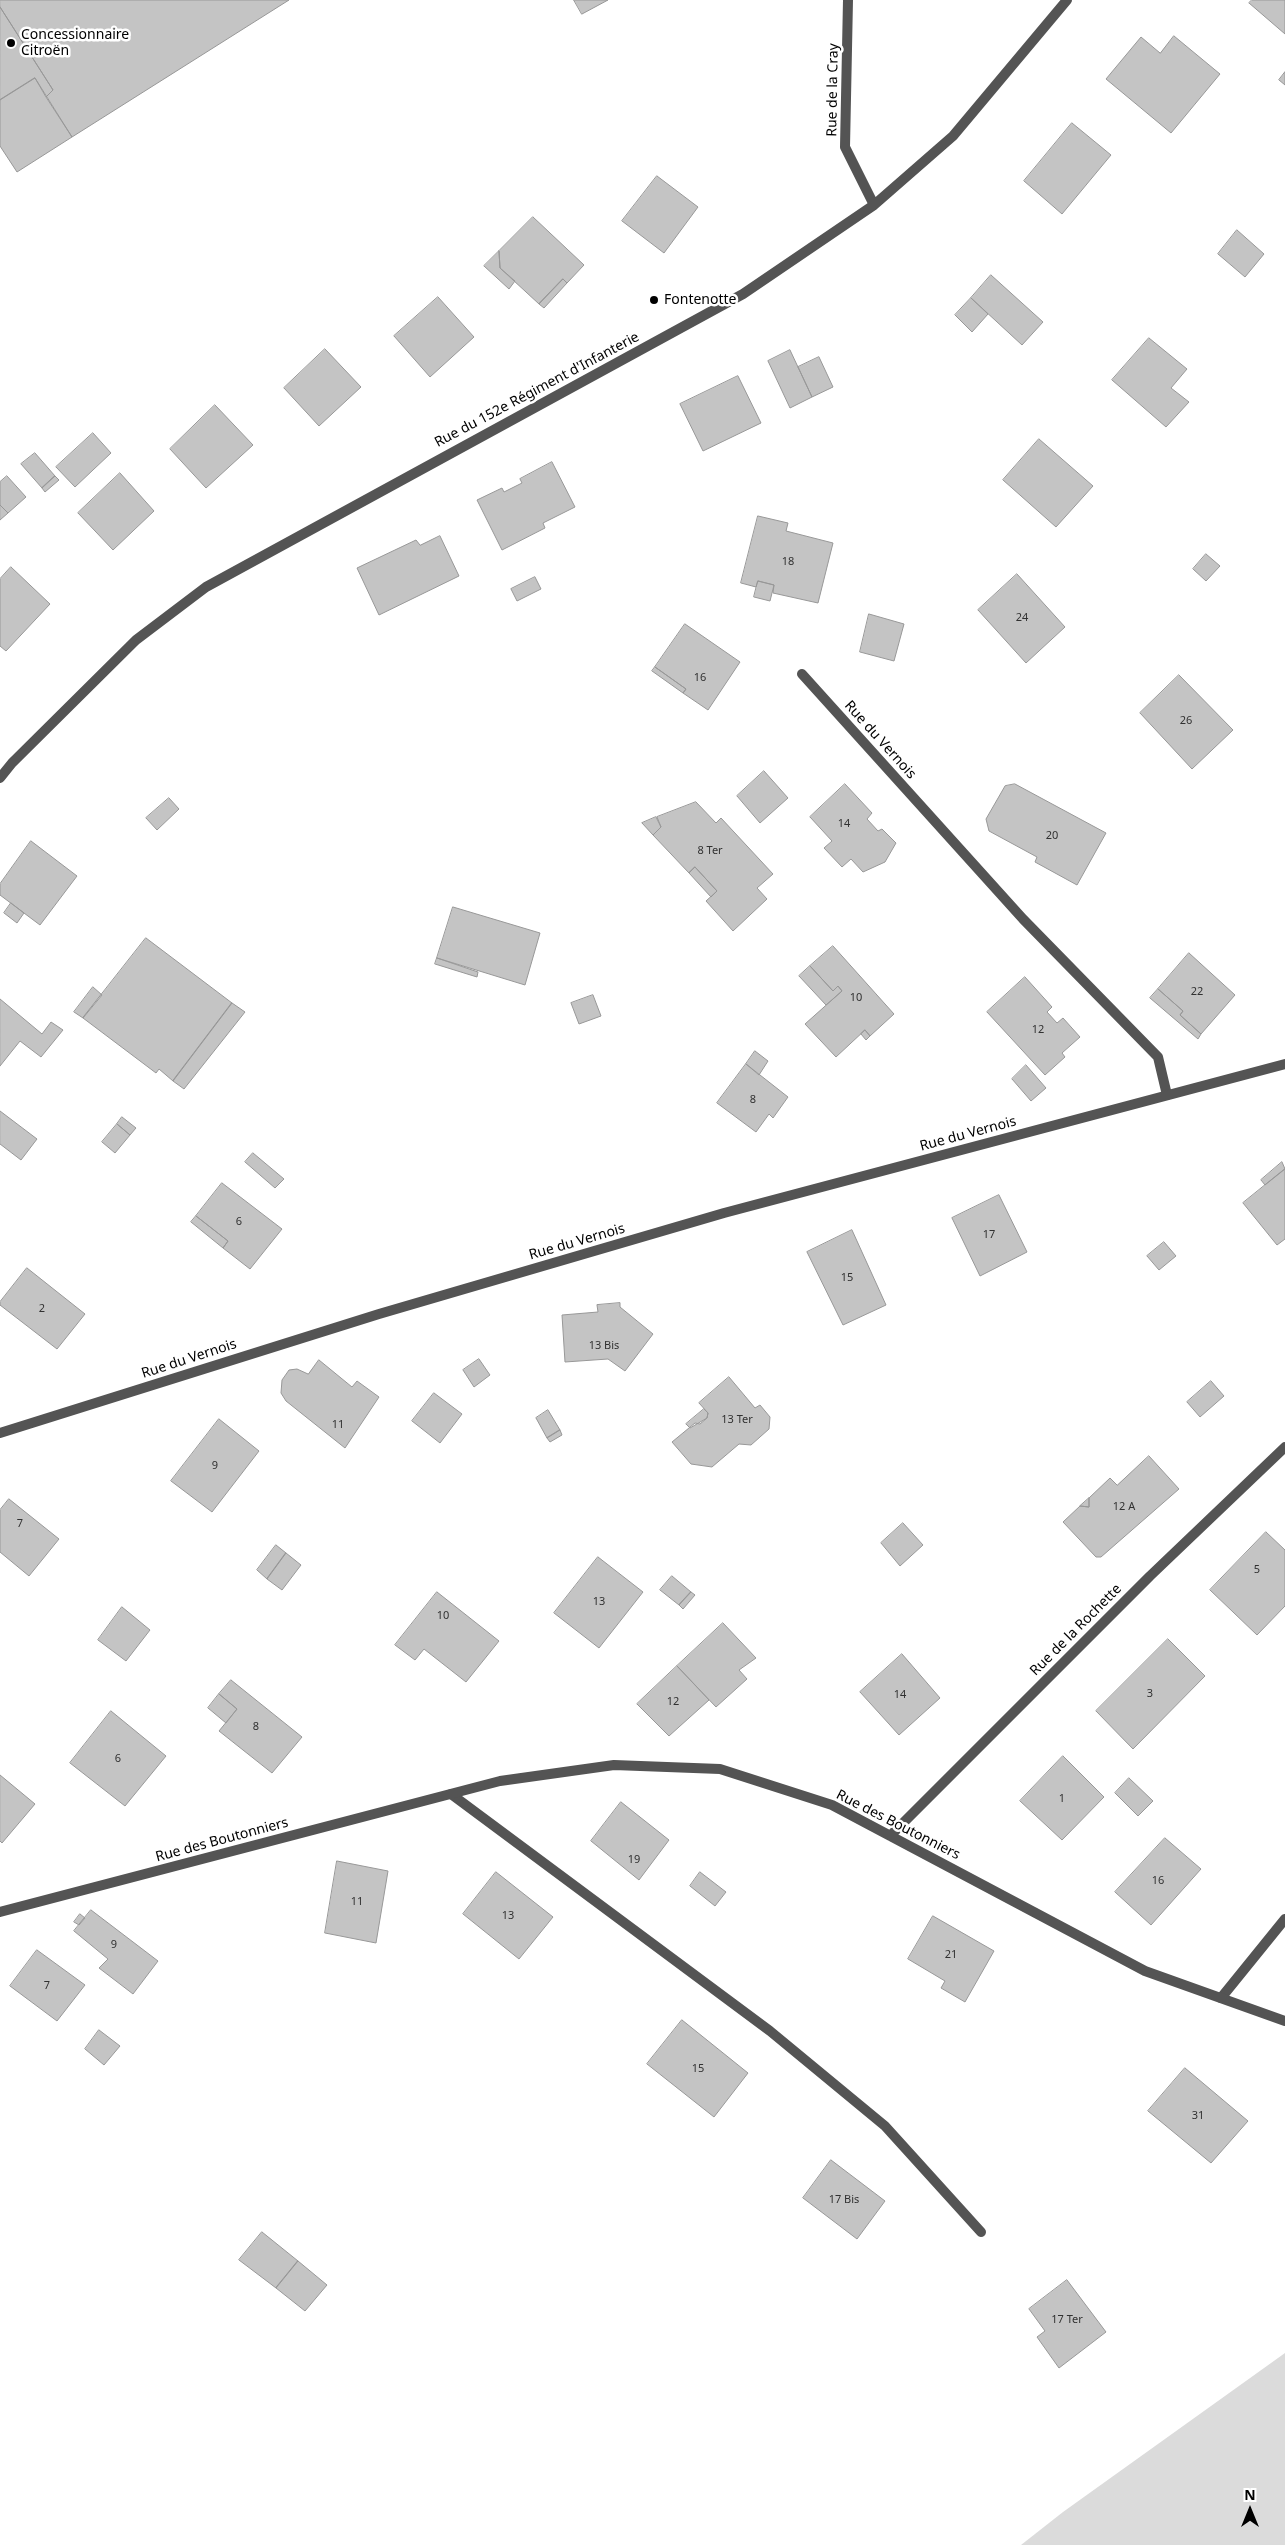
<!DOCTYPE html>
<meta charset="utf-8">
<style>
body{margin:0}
#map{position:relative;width:1285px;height:2545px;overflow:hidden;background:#fff;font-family:"Noto Sans",sans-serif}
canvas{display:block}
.north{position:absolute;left:1225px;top:2485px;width:50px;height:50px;-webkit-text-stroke:4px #fff;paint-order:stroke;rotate:0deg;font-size:14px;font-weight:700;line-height:20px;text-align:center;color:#000}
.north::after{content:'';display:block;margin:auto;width:18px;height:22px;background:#000;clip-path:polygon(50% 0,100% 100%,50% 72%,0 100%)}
</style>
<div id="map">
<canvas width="1285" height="2545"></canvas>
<div class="north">N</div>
</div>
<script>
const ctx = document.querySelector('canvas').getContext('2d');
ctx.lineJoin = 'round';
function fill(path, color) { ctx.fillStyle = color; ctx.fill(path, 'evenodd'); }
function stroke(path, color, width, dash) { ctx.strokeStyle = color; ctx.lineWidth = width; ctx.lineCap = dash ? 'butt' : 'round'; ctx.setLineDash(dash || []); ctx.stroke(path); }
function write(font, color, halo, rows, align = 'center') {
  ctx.font = font + ' "Noto Sans",sans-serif'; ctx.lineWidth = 5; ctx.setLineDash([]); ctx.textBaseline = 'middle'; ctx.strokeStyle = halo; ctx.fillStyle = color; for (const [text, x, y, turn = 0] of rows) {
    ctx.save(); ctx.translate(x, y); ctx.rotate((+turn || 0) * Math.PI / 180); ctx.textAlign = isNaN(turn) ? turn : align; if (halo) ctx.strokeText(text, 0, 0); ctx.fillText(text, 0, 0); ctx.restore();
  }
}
const green = new Path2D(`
 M1285 2353V2545H1021L1063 2512Z`);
const building = new Path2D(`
 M0 0H289L72 137 46 97 53 90 0 7Z
 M574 0H608L582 14Z
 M1252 0H1285V34L1249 3Z
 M0 7 53 90 46 97 35 78 0 100Z
 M1174 36 1220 74 1171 133 1106 79 1141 37 1160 53Z
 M1285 72V85L1279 80Z
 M35 78 72 137 17 172 0 146V100Z
 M1072 123 1111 155 1062 214 1024 181Z
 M657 176 698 207 664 253 622 221Z
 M533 217 584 265 567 283 563 279 539 304 500 268 499 251Z
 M1237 230 1264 254 1245 277 1218 254Z
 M499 251 500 268 515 281 509 289 484 266Z
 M991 275 1043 322 1022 345 971 298Z
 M563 279 567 283 544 308 539 304Z
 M438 297 474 337 430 377 394 336Z
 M971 298 988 314 972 332 955 315Z
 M1149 338 1187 369 1171 388 1189 402 1166 427 1112 380Z
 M325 349 361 387 319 426 284 388Z
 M790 350 812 397 790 408 768 361Z
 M819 357 833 387 812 397 798 367Z
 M738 376 761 423 703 451 680 404Z
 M215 405 253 445 206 488 170 449Z
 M93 433 111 453 75 487 56 467Z
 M1039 439 1093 486 1056 527 1003 480Z
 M35 453 55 476 42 488 21 464Z
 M552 462 575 507 543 523 545 528 502 550 477 500 502 488 504 492 522 483 520 479Z
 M120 473 154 511 113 550 78 513Z
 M7 476 26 497 8 513 0 505V482Z
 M55 476 59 480 45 492 42 488Z
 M0 505 8 513 0 520Z
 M758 516 788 523 786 531 833 543 818 603 773 593 774 585 758 581 756 587 741 583Z
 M440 536 459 576 379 615 357 568 416 540 420 545Z
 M1206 554 1220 566 1206 581 1193 569Z
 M11 567 50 604 6 651 0 646V579Z
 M1017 574 1065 627 1026 663 978 610Z
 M535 577 541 589 517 601 511 589Z
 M758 581 774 585 770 601 754 597Z
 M869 614 904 624 894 661 860 652Z
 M685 624 740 662 708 710 683 693 686 689 655 667Z
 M655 667 686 689 683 693 652 671Z
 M1179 675 1233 730 1192 769 1140 713Z
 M764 771 788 798 760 823 737 796Z
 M845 784 872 813 867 819 878 831 882 829 896 843 885 862 863 872 851 859 842 867 824 848 832 841 810 817Z
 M1015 784 1106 833 1077 885 1035 862 1037 857 989 831 986 819 1005 786Z
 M169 798 179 809 157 830 146 818Z
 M696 802 716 823 721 818 773 874 757 888 767 899 733 931 706 901 717 891 695 867 689 873 653 835 661 827 657 817Z
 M656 817 661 827 653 835 642 823Z
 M31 841 77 876 40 925 0 895V884Z
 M695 867 717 891 711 897 689 873Z
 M11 903 24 913 17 923 4 913Z
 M453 907 540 933 525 985 437 958Z
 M146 938 232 1003 173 1081 159 1069 156 1073 83 1018Z
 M833 946 894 1014 870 1036 865 1030 836 1057 805 1024 842 991 838 986 833 991 810 966Z
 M1189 953 1235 995 1201 1034 1180 1015 1183 1011 1158 989Z
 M437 958 478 972 477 977 435 964Z
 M810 966 833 991 838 986 842 991 826 1005 799 976Z
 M1025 977 1052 1007 1047 1012 1057 1023 1063 1018 1080 1037 1062 1053 1065 1057 1045 1075 987 1012Z
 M93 987 102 995 83 1018 74 1012Z
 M1158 989 1183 1011 1180 1015 1201 1034 1198 1039 1150 998Z
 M593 995 601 1016 579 1024 571 1003Z
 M0 999 42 1034 51 1022 63 1030 41 1057 20 1041 0 1066Z
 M232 1003 245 1012 184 1089 173 1081Z
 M865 1030 870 1036 866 1040 861 1034Z
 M755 1051 768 1061 759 1075 746 1064Z
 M746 1064 788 1097 773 1118 769 1114 756 1132 717 1103Z
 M1026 1065 1046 1088 1031 1101 1012 1079Z
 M0 1111 37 1139 21 1160 0 1144Z
 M122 1117 136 1128 130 1135 117 1124Z
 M117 1124 130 1135 115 1153 102 1142Z
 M253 1153 284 1179 275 1188 245 1162Z
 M1282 1162 1285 1169 1265 1185 1261 1180Z
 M1285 1169V1239L1277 1245 1243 1203Z
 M222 1183 282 1229 250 1269 223 1248 228 1241 196 1216Z
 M999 1195 1027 1252 980 1276 952 1218Z
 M196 1216 228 1241 223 1248 191 1222Z
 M852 1230 886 1305 843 1325 807 1252Z
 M1164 1242 1176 1256 1159 1270 1147 1256Z
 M27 1268 85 1314 57 1349 0 1305V1302Z
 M620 1303V1307L653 1334 625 1371 608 1359 565 1362 562 1315 598 1312 597 1305Z
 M479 1359 490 1375 474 1387 463 1370Z
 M319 1360 352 1387 357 1381 379 1397 345 1448 286 1401 281 1393 282 1380 289 1370 297 1369 308 1374Z
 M729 1377 755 1408 760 1405 770 1417 769 1429 751 1445 739 1444 712 1467 691 1464 672 1442 695 1423 700 1424 707 1418 708 1413 699 1403Z
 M1211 1381 1224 1396 1200 1417 1187 1402Z
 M434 1393 462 1414 440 1443 412 1421Z
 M704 1409 708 1413 707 1418 690 1428 686 1424Z
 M548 1410 560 1430 547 1438 536 1418Z
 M219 1419 259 1451 212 1512 171 1481Z
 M560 1430 562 1435 550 1442 547 1438Z
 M1149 1456 1179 1489 1101 1557H1096L1063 1522 1080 1506 1089 1507V1498L1110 1478 1117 1485Z
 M1089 1498V1507L1080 1506Z
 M9 1499 59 1539 29 1576 0 1552V1510Z
 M903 1523 923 1545 900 1566 881 1543Z
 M1266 1532 1285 1550V1606L1257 1635 1210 1590Z
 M276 1545 286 1553 267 1579 257 1570Z
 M286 1553 301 1565 282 1590 267 1579Z
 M598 1557 643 1592 599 1648 554 1613Z
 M672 1576 691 1592 679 1605 660 1590Z
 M437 1592 499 1641 466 1682 424 1649 415 1660 395 1645Z
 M691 1592 695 1595 683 1609 679 1605Z
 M122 1607 150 1630 126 1661 98 1640Z
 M723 1623 756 1658 739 1670 747 1679 716 1707 677 1666Z
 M1168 1639 1205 1676 1133 1749 1096 1711Z
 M902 1654 940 1698 899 1735 860 1692Z
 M677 1666 709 1700 669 1736 637 1704Z
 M231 1680 302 1737 272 1773 219 1731 237 1709 219 1694Z
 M219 1694 237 1709 226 1723 208 1708Z
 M111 1711 166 1756 125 1806 70 1763Z
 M1063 1756 1104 1797 1062 1840 1020 1801Z
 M0 1775 35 1804 2 1843 0 1841Z
 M1129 1778 1153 1801 1138 1816 1115 1793Z
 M621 1802 669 1840 639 1880 591 1841Z
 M1165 1838 1201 1869 1151 1925 1115 1892Z
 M337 1861 388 1871 376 1943 325 1933Z
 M496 1872 553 1917 519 1959 463 1914Z
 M700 1872 726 1892 715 1906 690 1886Z
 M91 1910 158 1961 133 1994 99 1968 108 1959 74 1931Z
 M80 1914 85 1918 79 1925 74 1922Z
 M933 1916 994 1951 965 2002 941 1988 945 1981 908 1959Z
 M37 1950 85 1985 57 2021 10 1986Z
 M682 2020 748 2073 714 2117 647 2064Z
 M99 2030 120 2046 104 2065 85 2049Z
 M1185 2068 1248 2121 1211 2163 1148 2111Z
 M831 2160 885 2201 857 2239 803 2198Z
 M262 2232 298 2261 276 2288 239 2260Z
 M298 2261 327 2285 305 2311 276 2288Z
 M1067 2280 1106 2332 1059 2368 1037 2337 1045 2331 1029 2309Z`);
const service = new Path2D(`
 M802 674 1023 919 1158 1057 1167 1095
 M451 1794 770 2031 885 2126 981 2232
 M1221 1998 1285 1919`);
const minor = new Path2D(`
 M848 0 845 147 874 205
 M0 778 12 763 136 640 206 587 743 294 874 205 953 136 1067 0
 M0 1433 379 1314 724 1213 1285 1064
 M890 1836 1150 1576 1285 1447
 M0 1912 500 1781 614 1765 720 1769 832 1805 1145 1971 1285 2021`);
const markers = [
 [11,43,5,"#000"],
 [654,300,5,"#000"]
];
const numberNames = [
 ["18",788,562],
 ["24",1022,618],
 ["16",700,678],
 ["26",1186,721],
 ["14",844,824],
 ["20",1052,836],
 ["8 Ter",710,851],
 ["22",1197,992],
 ["10",856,998],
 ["12",1038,1030],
 ["8",753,1100],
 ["6",239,1222],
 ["17",989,1235],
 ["15",847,1278],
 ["2",42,1309],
 ["13 Bis",604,1346],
 ["13 Ter",737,1420],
 ["11",338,1425],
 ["9",215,1466],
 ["12 A",1124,1507],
 ["7",20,1524],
 ["5",1257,1570],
 ["13",599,1602],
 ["10",443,1616],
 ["3",1150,1694],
 ["14",900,1695],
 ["12",673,1702],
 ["8",256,1727],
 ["6",118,1759],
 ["1",1062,1799],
 ["19",634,1860],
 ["16",1158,1881],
 ["11",357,1902],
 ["13",508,1916],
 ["9",114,1945],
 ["21",951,1955],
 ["7",47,1986],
 ["15",698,2069],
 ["31",1198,2116],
 ["17 Bis",844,2200],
 ["17 Ter",1067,2320]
];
const poiNames = [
 ["Concessionnaire",21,35],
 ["Citroën",21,51],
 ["Fontenotte",664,300]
];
const streetNames = [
 ["Rue de la Cray",833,90,-89],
 ["Rue du 152e Régiment d'Infanterie",537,390,-28],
 ["Rue du Vernois",880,740,48],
 ["Rue du Vernois",968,1134,-15],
 ["Rue du Vernois",577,1242,-16],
 ["Rue du Vernois",189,1359,-18],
 ["Rue de la Rochette",1076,1630,-45],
 ["Rue des Boutonniers",898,1825,27],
 ["Rue des Boutonniers",222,1840,-15]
];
fill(green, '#dbdbdb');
fill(building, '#c4c4c4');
stroke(building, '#989898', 1);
stroke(service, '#545454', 10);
stroke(minor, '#545454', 10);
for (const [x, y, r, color] of markers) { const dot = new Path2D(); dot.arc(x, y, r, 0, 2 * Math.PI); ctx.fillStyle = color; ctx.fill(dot); stroke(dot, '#fff', 2); }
write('11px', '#313131', null, numberNames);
write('14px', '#000', '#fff', poiNames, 'left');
write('14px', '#000', '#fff', streetNames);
</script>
